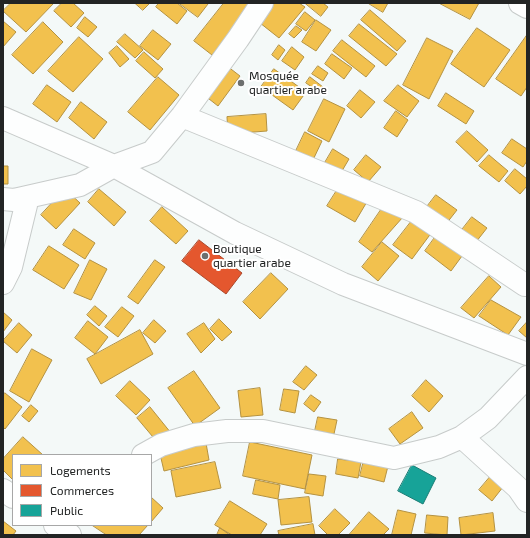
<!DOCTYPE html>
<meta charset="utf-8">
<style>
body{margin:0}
#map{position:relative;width:530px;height:538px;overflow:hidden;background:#f4f9f8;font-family:"Exo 2",sans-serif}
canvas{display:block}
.frame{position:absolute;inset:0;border:4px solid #222424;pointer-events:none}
.legend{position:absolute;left:12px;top:454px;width:140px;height:72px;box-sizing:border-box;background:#fff;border:1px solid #a7a7a7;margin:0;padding:5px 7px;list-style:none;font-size:12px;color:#222424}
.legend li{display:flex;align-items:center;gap:8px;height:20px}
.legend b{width:20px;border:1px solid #a7a7a7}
</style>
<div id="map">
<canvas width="530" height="538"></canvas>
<div class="frame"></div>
<ul class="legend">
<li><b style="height:11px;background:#f2c14e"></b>Logements</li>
<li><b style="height:11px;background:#e4572e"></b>Commerces</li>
<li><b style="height:11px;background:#17a398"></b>Public</li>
</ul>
</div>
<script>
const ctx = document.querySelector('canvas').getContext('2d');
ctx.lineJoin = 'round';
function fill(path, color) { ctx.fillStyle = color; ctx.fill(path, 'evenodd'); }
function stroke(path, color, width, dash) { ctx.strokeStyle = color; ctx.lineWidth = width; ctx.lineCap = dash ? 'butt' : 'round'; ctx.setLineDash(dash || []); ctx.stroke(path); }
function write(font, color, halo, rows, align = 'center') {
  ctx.font = font + ' "Exo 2",sans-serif'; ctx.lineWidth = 4; ctx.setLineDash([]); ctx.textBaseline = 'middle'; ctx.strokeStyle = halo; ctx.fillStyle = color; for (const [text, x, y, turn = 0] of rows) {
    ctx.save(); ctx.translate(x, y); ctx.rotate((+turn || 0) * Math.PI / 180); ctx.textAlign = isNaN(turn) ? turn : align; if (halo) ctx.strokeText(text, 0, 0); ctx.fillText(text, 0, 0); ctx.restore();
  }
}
const homes = new Path2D(`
 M11 3H54L26 32 3 11Z
 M62 3H73L84 13 71 27 54 11Z
 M135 3H150L143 10Z
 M159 3H177L187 11 177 24 156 7Z
 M179 3H207L208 4 198 17Z
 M224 3H254L212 55 194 41Z
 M268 3H299L305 7 279 38 255 19Z
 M305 3H323L328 7 321 16Z
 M368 3H388L383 12Z
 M439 3H479L470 19Z
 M370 10 406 41 397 51 361 20Z
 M305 12 315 20 306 31 296 24Z
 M85 17 97 27 88 37 77 28Z
 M316 20 331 30 316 51 302 42Z
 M3 21 16 32 3 47Z
 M43 22 63 42 33 74 12 55Z
 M359 24 397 54 386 66 349 36Z
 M296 26 302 30 294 38 289 34Z
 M477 28 510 50 484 87 451 64Z
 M153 30 171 44 158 60 140 46Z
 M125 34 143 50 135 58 117 42Z
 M527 35V87L521 96 496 79Z
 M79 37 103 59 73 92 48 71Z
 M427 38 453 51 429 99 403 85Z
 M342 40 375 66 366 77 333 51Z
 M279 45 285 50 278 60 272 55Z
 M117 46 129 59 120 67 109 53Z
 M292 47 304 57 295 70 282 61Z
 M144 52 163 69 155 78 136 61Z
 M332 54 352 68 344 79 325 64Z
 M227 66 240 76 218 106 204 95Z
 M318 66 328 73 323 81 312 74Z
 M274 69 306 92 293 110 261 87Z
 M158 77 179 95 150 130 128 112Z
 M310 77 323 87 319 92 306 83Z
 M47 85 71 102 57 122 33 104Z
 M398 85 419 101 407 117 384 101Z
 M360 90 375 102 361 118 347 106Z
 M446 93 474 111 466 124 438 106Z
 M324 99 345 109 329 142 308 131Z
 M81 102 107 122 94 139 69 118Z
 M396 111 408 120 397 137 384 128Z
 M266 114 267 131 228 134 227 117Z
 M467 131 488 150 477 162 456 142Z
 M305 132 322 141 312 162 295 153Z
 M512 139 527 149V161L523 167 502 153Z
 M333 149 349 159 339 176 323 166Z
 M366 155 381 167 368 182 354 170Z
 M489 155 508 171 499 182 479 166Z
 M3 166H8V184H3Z
 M515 169 527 179V186L520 194 505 181Z
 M341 184 368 200 355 222 327 206Z
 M65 189 80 203 56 229 41 215Z
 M99 189 126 212 114 226 88 202Z
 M436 195 457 210 446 224 426 208Z
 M385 204 403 217 372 252 359 242Z
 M162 207 188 231 176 244 150 221Z
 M472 217 487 228 476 242 461 231Z
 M414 218 432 232 412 259 393 245Z
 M74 229 95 243 85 259 63 245Z
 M436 236 462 256 451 271 425 251Z
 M382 242 399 256 378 281 362 267Z
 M49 246 79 265 64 289 33 270Z
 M90 260 107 269 91 300 74 293Z
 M155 260 165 267 138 304 128 297Z
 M271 273 288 289 260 319 243 302Z
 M489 276 501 287 474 318 461 308Z
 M491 300 521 317 508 335 479 316Z
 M95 306 107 316 99 326 87 315Z
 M122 307 134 316 118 337 105 327Z
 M3 312 12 320 3 332Z
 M219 319 232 332 222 341 210 329Z
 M154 320 166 331 155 343 143 333Z
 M88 321 108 337 95 354 75 338Z
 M527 322V338L519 331Z
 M19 323 32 335 17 353 3 341Z
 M204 323 215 339 201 353 187 334Z
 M140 330 153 354 101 384 87 359Z
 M32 349 52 360 29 402 10 391Z
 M306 366 317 375 304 390 293 382Z
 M194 371 220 408 195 426 168 388Z
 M426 380 443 396 429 412 412 396Z
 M130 381 150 400 136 415 116 396Z
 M260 388 263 415 241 417 238 391Z
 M284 389 299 391 295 413 280 410Z
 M5 393 22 407 5 429 3 427V396Z
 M311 395 321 402 314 412 304 404Z
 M31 405 38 411 29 422 22 416Z
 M150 407 171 433 158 443 137 418Z
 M412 412 423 428 400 444 389 429Z
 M318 417 337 420 334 434 315 431Z
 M23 437 43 455H13V480L3 470V459Z
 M250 442 312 455 305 489 243 476Z
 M206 443 209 460 164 471 160 454Z
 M338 459 361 462 358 478 336 474Z
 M364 460 388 466 384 482 360 476Z
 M215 462 221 488 176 497 171 471Z
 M309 474 326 476 323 496 305 493Z
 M490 477 503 487 492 501 479 490Z
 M256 480 280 485 278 499 253 494Z
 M151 497 163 508 151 522Z
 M309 497 312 522 281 525 278 500Z
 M230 501 267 524 260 535H232L215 525Z
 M335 509 350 523 338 535H328L319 526Z
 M398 510 416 514 411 535H392Z
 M369 512 389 529 383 535H349Z
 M493 513 495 531 461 535 459 518Z
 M427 515 448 517 447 535 425 533Z
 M3 521 16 531 13 535H3Z
 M313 524 315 535H279L278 531Z
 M92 525H148L139 535H107Z
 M220 528 230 535H217Z`);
const shops = new Path2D(`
 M199 240 242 273 226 294 182 261Z`);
const public = new Path2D(`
 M412 465 436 478 423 504 398 491Z`);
const street = new Path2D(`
 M520 3 527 7
 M182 116 416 212 525 285H527
 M3 118 114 166 235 233 343 284 527 354
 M3 199 14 200 80 185 114 166 152 152 182 116 238 39 262 3
 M3 283 11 267 28 197
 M462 437 518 488 527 501
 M143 455 161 445 194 435 227 431H263L394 458 439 447 462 437 488 418 527 377
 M3 490 13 497
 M55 525 70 535`);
const markers = [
 [241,83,4,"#6c6f6e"],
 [205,256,4,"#6c6f6e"]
];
const poiNames = [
 ["Mosquée",249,76],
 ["quartier arabe",249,90],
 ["Boutique",213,249],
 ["quartier arabe",213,263]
];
fill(homes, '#f2c14e');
stroke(homes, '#b49241', 1);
fill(shops, '#e4572e');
stroke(shops, '#aa482b', 1);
fill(public, '#17a398');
stroke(public, '#1a7d75', 1);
stroke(street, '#c7cbca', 24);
stroke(street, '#fdfefe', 22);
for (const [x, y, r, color] of markers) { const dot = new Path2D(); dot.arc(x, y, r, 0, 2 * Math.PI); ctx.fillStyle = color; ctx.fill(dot); stroke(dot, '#fff', 1.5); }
write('12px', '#222424', '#fff', poiNames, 'left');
</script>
